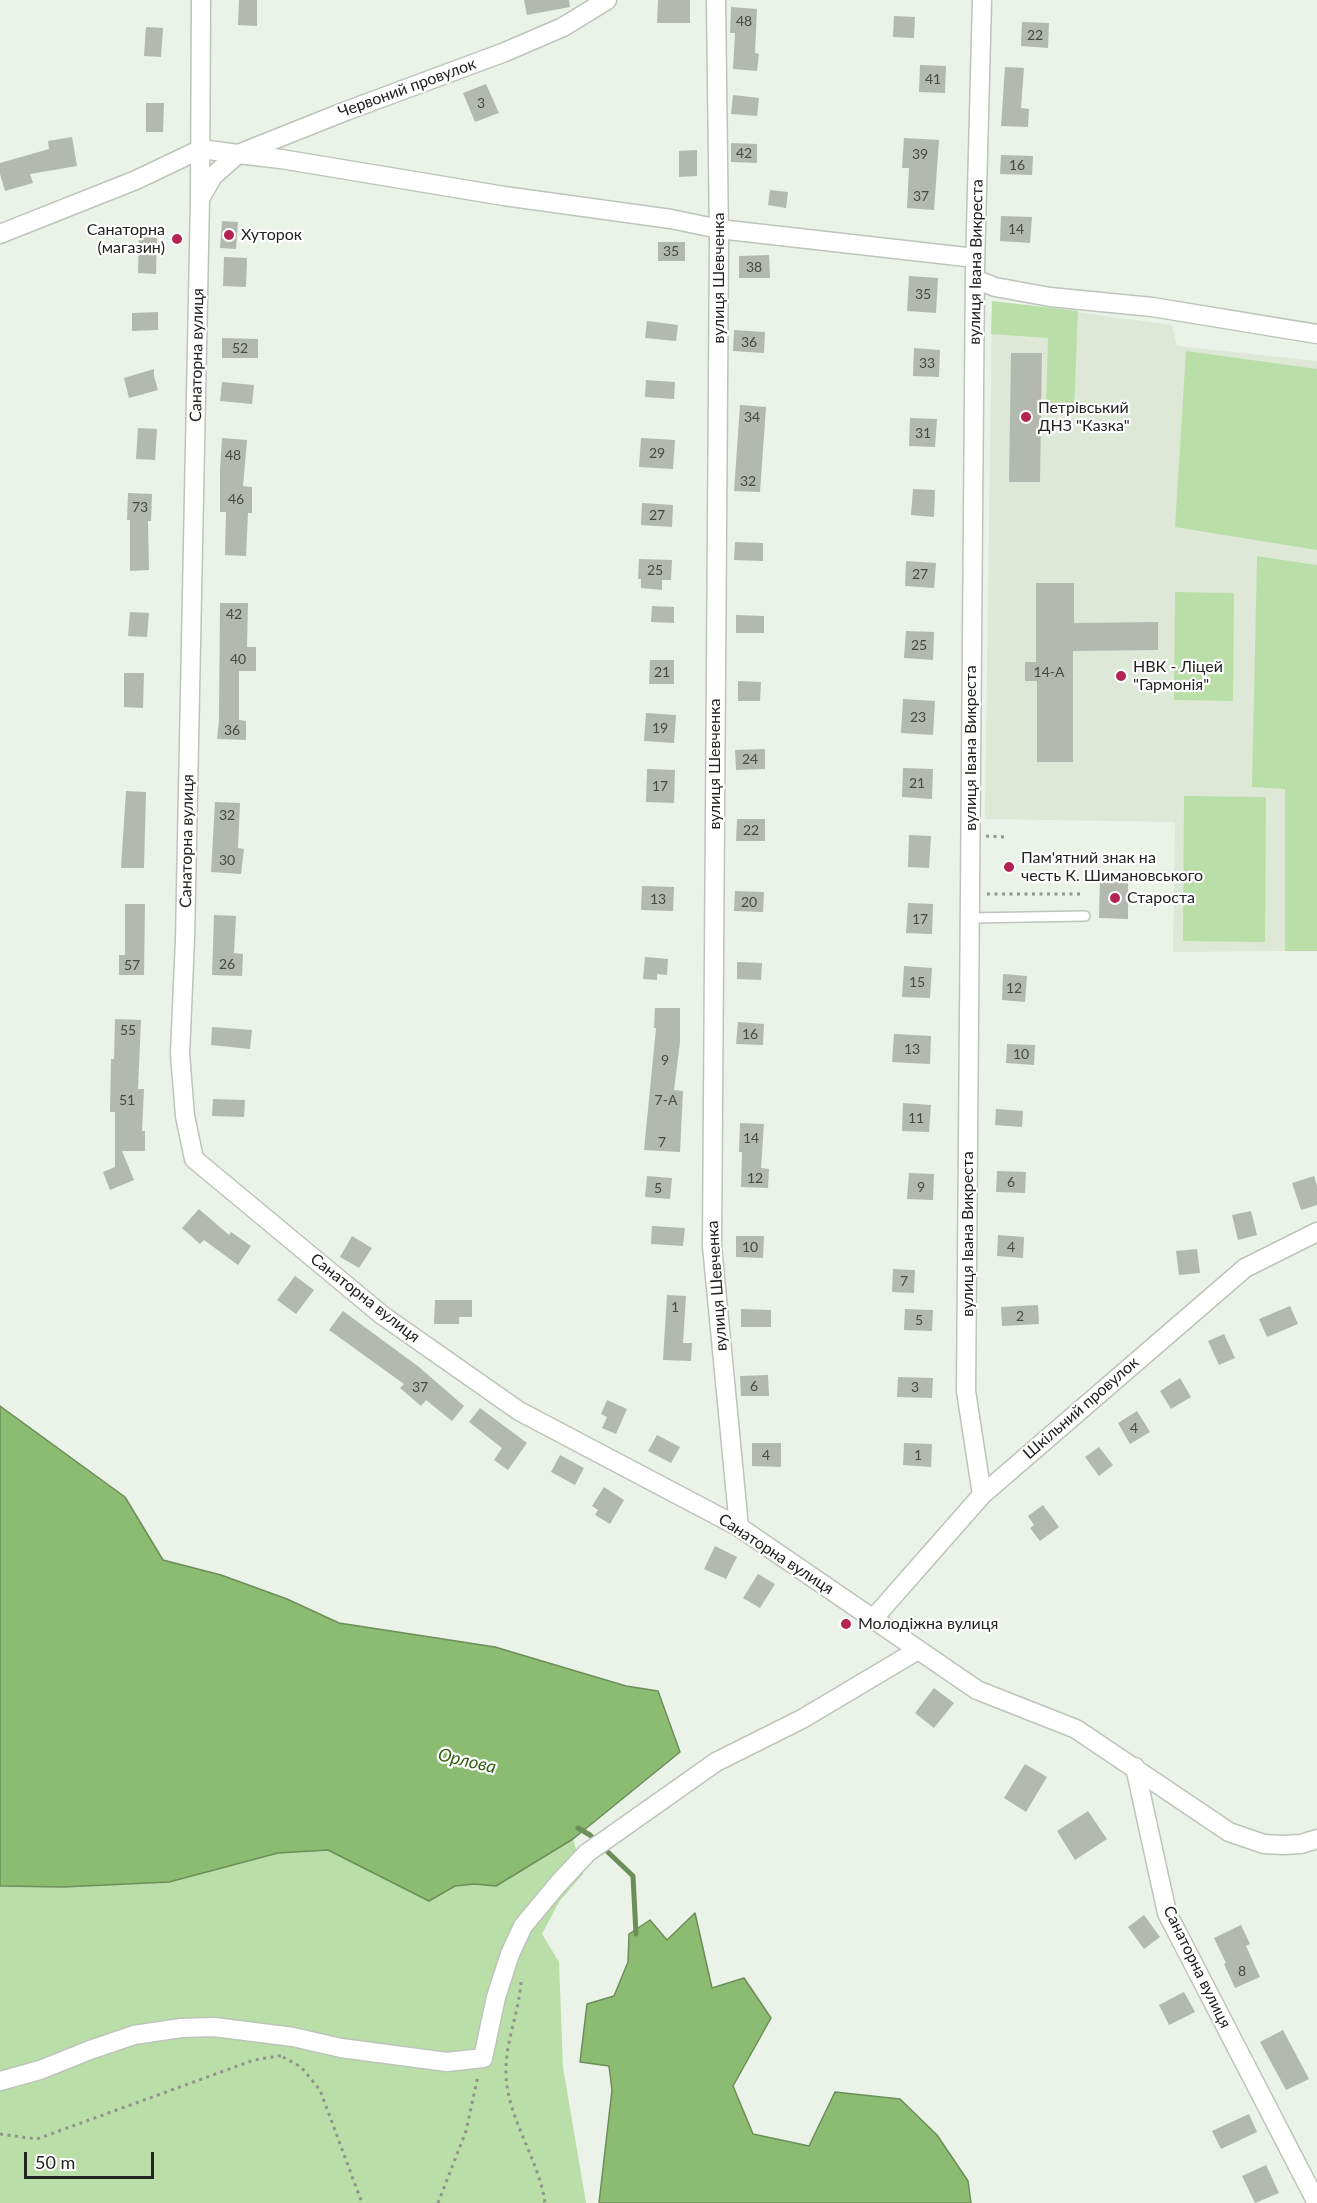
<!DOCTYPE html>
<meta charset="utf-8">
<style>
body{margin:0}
#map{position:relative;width:1317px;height:2203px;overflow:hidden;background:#ebf2e8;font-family:Lato,sans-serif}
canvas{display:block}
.scale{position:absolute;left:24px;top:2152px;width:130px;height:27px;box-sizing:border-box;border:3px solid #212420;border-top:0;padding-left:8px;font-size:18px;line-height:21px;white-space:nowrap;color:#212420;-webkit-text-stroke:4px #fff;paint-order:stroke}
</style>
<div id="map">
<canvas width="1317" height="2203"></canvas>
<div class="scale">50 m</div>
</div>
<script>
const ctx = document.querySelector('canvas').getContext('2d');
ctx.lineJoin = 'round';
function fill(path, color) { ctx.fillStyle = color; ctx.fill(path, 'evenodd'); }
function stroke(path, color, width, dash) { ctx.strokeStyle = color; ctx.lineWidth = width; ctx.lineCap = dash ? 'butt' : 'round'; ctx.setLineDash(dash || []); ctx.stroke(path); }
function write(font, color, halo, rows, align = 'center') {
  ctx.font = font + ' Lato,sans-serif'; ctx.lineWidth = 4.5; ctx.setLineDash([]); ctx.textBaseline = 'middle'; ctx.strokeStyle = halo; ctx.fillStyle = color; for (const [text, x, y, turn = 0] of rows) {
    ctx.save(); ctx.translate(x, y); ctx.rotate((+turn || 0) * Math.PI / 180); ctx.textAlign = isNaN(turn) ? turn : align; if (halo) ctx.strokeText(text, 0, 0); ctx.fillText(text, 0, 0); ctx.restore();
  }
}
const built = new Path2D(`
 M992 301 1172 325 1177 346 1317 361V565L1257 556 1253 787 1285 788V951L1173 952 1175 822 985 819Z`);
const green = new Path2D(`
 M992 301 1078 311 1074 410 1046 407 1048 338 991 334Z
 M1186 351 1317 369V550L1175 527Z
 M1257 556 1317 565V951H1285V789L1252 787Z
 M1175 592 1234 593 1233 701 1174 700Z
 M1184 796 1266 797 1265 942 1183 941Z
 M573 1839 583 1874 559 1902 542 1934 559 1962 563 2067 586 2203H0V1886L63 1887 169 1882 278 1853 328 1850 429 1901 455 1886 474 1884 496 1886Z`);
const water = new Path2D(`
 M0 1406 125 1497 163 1560 221 1575 287 1599 339 1623 495 1647 626 1686 658 1691 680 1752 573 1839 496 1886 474 1884 455 1886 429 1901 328 1850 278 1853 169 1882 63 1887 0 1886Z
 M695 1913 712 1988 744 1978 771 2018 733 2086 753 2134 809 2146 835 2092 900 2099 937 2135 968 2181 971 2203H599L612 2090 609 2066 580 2062 587 2004 614 1996 628 1962 629 1934 650 1920 667 1940Z`);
const stream = new Path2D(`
 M578 1828 590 1835 633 1876 636 1934`);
const building = new Path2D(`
 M239 0H257V26L238 25Z
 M524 0H569L570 7 527 15Z
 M658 0H690V23H657Z
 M731 7 757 9 755 53 759 54 757 71 733 69 735 33H730Z
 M894 16 915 17 914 38 893 37Z
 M1022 22 1049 23 1048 48 1021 46Z
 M146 27 163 28 161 57 144 56Z
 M920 65 946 66 945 93 919 92Z
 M1005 67 1024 68 1021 108 1029 109 1028 127 1001 126Z
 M486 84 499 113 475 122 463 93Z
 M733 95 759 98 757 116 731 114Z
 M146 103H164L163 132H146Z
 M72 137 77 166 30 174 33 183 5 191 0 174V163L49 149 48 141Z
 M904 138 939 140 934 210 907 208 909 168H902Z
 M731 143 757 144V163L731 162Z
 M697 150V176L679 177V151Z
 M1001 155 1033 156 1032 175 1000 174Z
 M770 190 788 192 786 208 768 205Z
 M1001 216 1032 217 1030 243 1000 241Z
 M222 221 238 222 236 249 220 248Z
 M139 237 157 238 156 274 138 273Z
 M658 242H685V261H658Z
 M769 255 770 278H739V256Z
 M224 257 247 258 246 287 223 286Z
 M909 276 938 278 936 313 907 311Z
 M158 312V330L132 331V313Z
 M647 321 678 325 676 341 645 338Z
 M734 330 765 332 764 353 733 351Z
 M222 338 258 339V358H222Z
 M914 348 940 350 939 377 913 376Z
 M1011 353H1042L1040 482H1009Z
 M154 369V376L158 390 129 398 124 378Z
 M646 380 675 382 674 399 645 397Z
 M222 382 254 385 252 404 220 401Z
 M740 405 766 407 760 492 734 491Z
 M910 418 937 419 935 447 909 446Z
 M138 428 157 429 155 460 136 459Z
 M222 438 247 440 243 486 252 487V513H248L246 556 225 555 226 512H220V470Z
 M641 438 675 440 673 469 639 467Z
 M913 489 935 490 934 517 911 515Z
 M128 493 152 494 151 521H148L149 570 130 571V520H127Z
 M642 503 673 505 672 527 641 525Z
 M735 542 763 543V561L734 560Z
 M639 559 672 560 671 580H662V590L641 588V579H638Z
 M906 561 936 563 934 588 905 586Z
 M1036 583H1074V623L1158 622V650L1073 651V762H1037V681H1025V662H1036Z
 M220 603H248L247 647H256V671H239V720L246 721V740L217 739 219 720Z
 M652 606 674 607V623L651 622Z
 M130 612 149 613 147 637 128 636Z
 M736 615 764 616V633H736Z
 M906 631 934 632 933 660 904 658Z
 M650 660H674V684H649Z
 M124 673H144L143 708 124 707Z
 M738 681 761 682 760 701H738Z
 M903 699 935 701 933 735 901 733Z
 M646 713 676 715 674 743 644 741Z
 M765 749V769L736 770 735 750Z
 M903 768 933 769 932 799 902 797Z
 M647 769 675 770 674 803 646 802Z
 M126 791 146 792 144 868H121Z
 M215 802 240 803 238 848 244 849 241 874 211 872Z
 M737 819H765V841H736Z
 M909 835 931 836 929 868 908 867Z
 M1100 875 1128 876V919L1099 918Z
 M642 886 674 887 673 911 641 910Z
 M735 891 764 892 763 912 734 911Z
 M908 903 933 904 932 934 906 933Z
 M125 904H145L144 975H119V955H125Z
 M214 915 236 916 234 953 243 954 242 976 212 975Z
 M645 957 668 959 667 975 657 974V980L643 979Z
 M737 962 762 963 761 980 737 979Z
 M904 966 932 968 930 998 902 997Z
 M1003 974 1027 976 1025 1002 1002 1000Z
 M655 1008H680V1042L674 1090 683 1091 680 1152 644 1150 656 1028H654Z
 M115 1019 141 1020 138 1089H144L142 1131H145V1151H122L134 1180 110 1190 103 1172 115 1167V1112H110L111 1059H114Z
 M738 1022 764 1024 763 1045 736 1044Z
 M212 1027 252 1030 250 1049 211 1045Z
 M894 1034 931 1036 930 1064 892 1062Z
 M1007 1044 1035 1045 1034 1065 1006 1063Z
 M213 1099 245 1100 244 1117 212 1116Z
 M903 1103 931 1105 929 1132 902 1131Z
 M996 1109 1023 1111 1022 1127 995 1125Z
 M740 1123 764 1124 761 1168 769 1169 768 1188 741 1187 742 1152H739Z
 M997 1171 1026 1172 1025 1193 996 1192Z
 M909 1173 934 1174 933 1200 907 1199Z
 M647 1176 672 1178 670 1199 645 1197Z
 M1314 1176 1317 1186V1205L1301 1210 1292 1183Z
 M199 1209 229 1235 231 1232 251 1246 238 1265 204 1240 200 1244 182 1228Z
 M1251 1211 1257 1235 1238 1240 1232 1215Z
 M652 1226 685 1228 683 1246 651 1244Z
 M998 1235 1024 1237 1023 1258 997 1256Z
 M352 1236 372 1248 359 1268 340 1257Z
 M736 1236H764L763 1258 736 1257Z
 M1197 1249 1200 1273 1179 1275 1176 1251Z
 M893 1269 915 1270 914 1293 892 1292Z
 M295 1276 314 1290 296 1314 277 1300Z
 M667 1295 686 1296 683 1343H692L691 1361 663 1360Z
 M435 1300H472V1317H459V1324H434Z
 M1038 1305 1039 1324 1002 1326 1001 1307Z
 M1290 1306 1298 1324 1267 1337 1259 1319Z
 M741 1309 771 1310V1327H741Z
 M905 1309 933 1310 932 1331 904 1330Z
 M343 1311 419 1367 464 1406 452 1421 426 1400 421 1406 400 1388 404 1384 329 1330Z
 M1224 1334 1235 1358 1219 1365 1208 1341Z
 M768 1375 769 1396H741L740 1376Z
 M898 1377 933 1378 932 1398 897 1397Z
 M1180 1378 1191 1397 1171 1409 1160 1391Z
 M607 1400 627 1409 616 1434 602 1428 607 1417 601 1414Z
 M480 1408 527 1443 508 1470 494 1460 502 1448 469 1422Z
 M1137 1411 1150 1432 1130 1444 1118 1423Z
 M657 1435 680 1447 671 1463 648 1451Z
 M752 1443H781V1467L752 1466Z
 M904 1443 932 1444 931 1467 903 1465Z
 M1099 1447 1113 1465 1099 1476 1085 1457Z
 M560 1455 584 1468 575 1485 551 1472Z
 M604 1487 624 1500 610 1524 595 1515 598 1510 592 1506Z
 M1043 1505 1059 1527 1040 1541 1030 1528 1034 1525 1028 1516Z
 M715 1546 737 1557 726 1579 704 1569Z
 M758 1574 775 1584 760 1608 743 1598Z
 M934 1688 954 1703 934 1728 915 1713Z
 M1025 1764 1047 1777 1026 1812 1004 1798Z
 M1088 1811 1107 1839 1075 1860 1057 1831Z
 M1144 1915 1160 1937 1144 1949 1128 1927Z
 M1241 1925 1250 1944 1246 1946 1260 1977 1235 1988 1224 1964 1226 1963 1214 1938Z
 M1184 1992 1195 2012 1169 2025 1159 2005Z
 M1283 2030 1309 2079 1286 2090 1260 2042Z
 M1249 2114 1257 2132 1221 2149 1212 2131Z
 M1266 2165 1279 2193 1255 2203 1242 2176Z`);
const path = new Path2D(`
 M986 836 1006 837
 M987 894H1084
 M521 1982C519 2013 505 2042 506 2074 507 2118 539 2159 545 2203
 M283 2057 301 2067 320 2090 362 2203
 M0 2134 37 2139 254 2060 285 2055
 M438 2203 466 2131 478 2076`);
const service = new Path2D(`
 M970 918 1085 916`);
const minor = new Path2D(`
 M201 0 200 199 185 939 180 1054 185 1116 194 1159 382 1315 519 1411 739 1527 977 1690 1076 1729 1229 1832 1264 1844 1283 1845 1301 1844 1317 1839
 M716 0 719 240 712 1246 739 1527
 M201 197 213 176 238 154 281 159 504 196 671 219 719 229 975 258
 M0 234 136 180 201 149 238 154 346 111 505 52 563 27 607 0
 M975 279 995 287 1050 297 1152 307 1317 334
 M982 1495 966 1391 975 267 982 0
 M873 1619 982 1495 1245 1268 1317 1232
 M1135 1767 1167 1913 1317 2203
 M0 2081 40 2070 90 2050 134 2035 181 2028 214 2027 293 2037 341 2048 447 2062 483 2058 496 1997 510 1954 523 1926 558 1884 587 1853 716 1762 802 1719 918 1650`);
const markers = [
 [229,235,6,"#b42452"],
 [177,239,6,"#b42452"],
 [1026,417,6,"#b42452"],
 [1121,676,6,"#b42452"],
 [1009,867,6,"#b42452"],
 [1115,898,6,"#b42452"],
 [846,1624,6,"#b42452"]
];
const numberNames = [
 ["48",744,21],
 ["22",1035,35],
 ["41",933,79],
 ["3",481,103],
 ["42",744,153],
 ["39",920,154],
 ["16",1017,165],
 ["37",921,196],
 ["14",1016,229],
 ["35",671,251],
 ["38",754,267],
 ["35",923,294],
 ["36",749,342],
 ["52",240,348],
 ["33",927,363],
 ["34",752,417],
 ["31",923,433],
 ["29",657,453],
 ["48",233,455],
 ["32",748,481],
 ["46",236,499],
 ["73",140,507],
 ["27",657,515],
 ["25",655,570],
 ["27",920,574],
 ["42",234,614],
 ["25",919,645],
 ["40",238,659],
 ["21",662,672],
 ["14-А",1049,672],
 ["23",918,717],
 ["19",660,728],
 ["36",232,730],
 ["24",750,759],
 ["21",917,783],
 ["17",660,786],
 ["32",227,815],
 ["22",751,830],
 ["30",227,860],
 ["13",658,899],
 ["20",749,902],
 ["17",920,919],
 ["26",227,964],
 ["57",132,965],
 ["15",917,982],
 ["12",1014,988],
 ["55",128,1030],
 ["16",750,1034],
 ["13",912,1049],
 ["10",1021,1054],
 ["9",665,1060],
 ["51",127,1100],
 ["7-А",666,1100],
 ["11",916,1118],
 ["14",751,1138],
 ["7",662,1142],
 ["12",755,1178],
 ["6",1011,1182],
 ["9",921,1187],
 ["5",658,1188],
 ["10",750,1247],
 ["4",1011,1247],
 ["7",904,1281],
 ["1",675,1307],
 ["2",1020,1316],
 ["5",919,1320],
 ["6",754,1386],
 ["37",420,1387],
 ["3",915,1387],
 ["4",1134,1428],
 ["4",766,1455],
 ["1",918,1455],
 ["8",1242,1971]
];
const streetNames = [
 ["Червоний провулок",407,88,-20],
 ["вулиця Івана Викреста",976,262,-89],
 ["вулиця Шевченка",719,278,-90],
 ["Санаторна вулиця",197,355,-89],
 ["вулиця Івана Викреста",971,748,-90],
 ["вулиця Шевченка",715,764,-90],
 ["Санаторна вулиця",187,841,-89],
 ["вулиця Івана Викреста",968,1234,-90],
 ["вулиця Шевченка",717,1286,-94],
 ["Санаторна вулиця",365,1298,38],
 ["Шкільний провулок",1081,1408,-41],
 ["Санаторна вулиця",776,1554,33],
 ["Санаторна вулиця",1197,1967,64]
];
const poiNames = [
 ["Санаторна",165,230,"right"],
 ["(магазин)",165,248,"right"],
 ["Хуторок",241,235],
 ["Петрівський",1038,408],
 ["ДНЗ \"Казка\"",1038,426],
 ["НВК - Ліцей",1133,667],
 ["\"Гармонія\"",1133,685],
 ["Пам'ятний знак на",1021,858],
 ["честь К. Шимановського",1021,876],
 ["Староста",1127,898],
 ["Молодіжна вулиця",858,1624]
];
const waterNames = [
 ["Орлова",467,1761,13]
];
fill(built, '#dde8d7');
fill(green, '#badea7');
fill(water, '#8cbb72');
stroke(water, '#6c8e59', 1.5);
stroke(stream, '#6c8e59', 5);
fill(building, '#b3b9af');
stroke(service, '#bdc4ba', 12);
stroke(minor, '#bdc4ba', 21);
stroke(path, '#8f948d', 3, [3, 4.5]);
stroke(service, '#fff', 9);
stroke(minor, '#fff', 18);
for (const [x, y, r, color] of markers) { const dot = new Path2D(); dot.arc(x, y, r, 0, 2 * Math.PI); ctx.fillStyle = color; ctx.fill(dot); stroke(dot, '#fff', 2); }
write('14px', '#464944', null, numberNames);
write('16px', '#212420', '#fff', streetNames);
write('16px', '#212420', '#fff', poiNames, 'left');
write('italic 18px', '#335e13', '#fff', waterNames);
</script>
